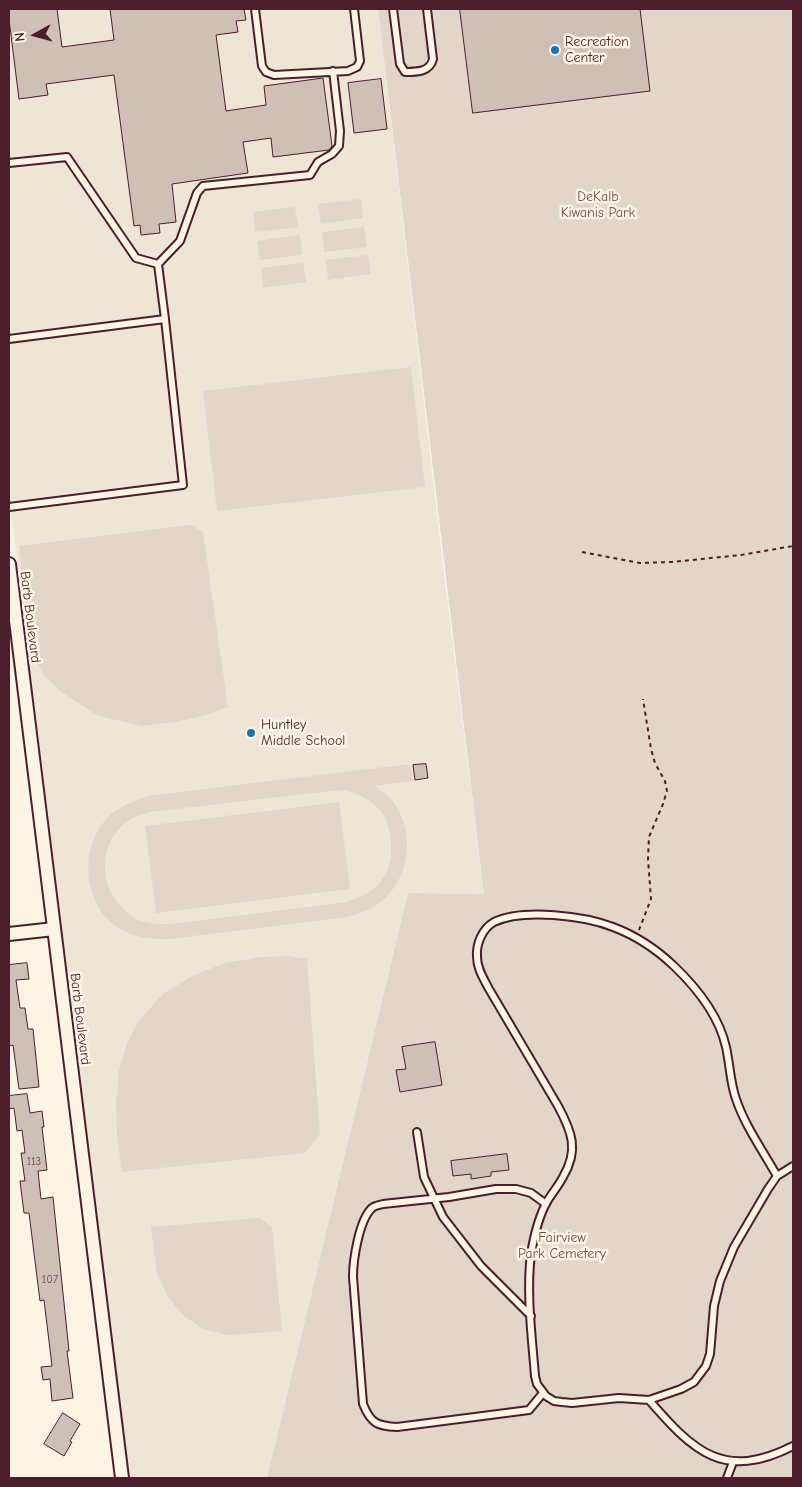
<!DOCTYPE html>
<style>
body{margin:0}
#map{position:relative;width:802px;height:1487px;overflow:hidden;background:#fcf5e5;font-family:"Comic Neue",sans-serif}
canvas{display:block}
.frame{position:absolute;inset:0;border:10px solid #4a1f2b;pointer-events:none}
.north{position:absolute;left:10px;top:10px;width:50px;height:50px;-webkit-text-stroke:4px #fcf5e5;paint-order:stroke;rotate:263deg;font-size:14px;font-weight:700;line-height:20px;text-align:center;color:#4a1f2b}
.north::after{content:'';display:block;margin:auto;width:18px;height:22px;background:#4a1f2b;clip-path:polygon(50% 0,100% 100%,50% 72%,0 100%)}
</style>
<div id="map">
<canvas width="802" height="1487"></canvas>
<div class="frame"></div>
<div class="north">N</div>
</div>
<script>
const ctx = document.querySelector('canvas').getContext('2d');
ctx.lineJoin = 'round';
function fill(path, color) { ctx.fillStyle = color; ctx.fill(path, 'evenodd'); }
function stroke(path, color, width, dash) { ctx.strokeStyle = color; ctx.lineWidth = width; ctx.lineCap = dash ? 'butt' : 'round'; ctx.setLineDash(dash || []); ctx.stroke(path); }
function write(font, color, halo, rows, align = 'center') {
  ctx.font = font + ' "Comic Neue",sans-serif'; ctx.lineWidth = 5; ctx.setLineDash([]); ctx.textBaseline = 'middle'; ctx.strokeStyle = halo; ctx.fillStyle = color; for (const [text, x, y, turn = 0] of rows) {
    ctx.save(); ctx.translate(x, y); ctx.rotate((+turn || 0) * Math.PI / 180); ctx.textAlign = isNaN(turn) ? turn : align; if (halo) ctx.strokeText(text, 0, 0); ctx.fillText(text, 0, 0); ctx.restore();
  }
}
const built = new Path2D(`
 M9 9H378L444 573 484 894 408 893 267 1478H130L128 1467 9 494Z`);
const green = new Path2D(`
 M378 9H793V1478H267L408 893 484 894Z
 M361 199 363 218 321 224 318 204Z
 M295 207 298 227 255 232 253 212Z
 M364 227 367 247 324 252 322 232Z
 M300 235 302 255 260 260 257 241Z
 M368 255 371 274 328 280 326 260Z
 M303 263 306 282 263 288 261 268Z
 M411 367 425 487 217 511 203 391Z
 M191 525 203 532 228 707 203 716 175 722 142 726 99 716 63 693 44 676 30 646 19 546Z
 M410 764 413 781 374 786C378 789 383 792 387 795 409 815 413 855 398 881 394 889 386 898 378 904 369 911 357 914 347 917L169 939C153 939 138 938 124 931 86 912 79 860 100 827 111 810 130 802 148 796ZM346 790C357 794 368 798 377 807 393 822 396 857 384 877 376 891 361 897 346 902L171 924C159 924 147 924 136 919 128 915 121 907 116 901 97 875 103 835 131 819 137 815 144 814 150 812L330 791Z
 M339 802 350 889 156 913 145 826Z
 M288 956 307 959 320 1134 305 1153 122 1172 117 1137 116 1103 119 1071 127 1043 140 1019 164 993 194 975 225 963 261 957Z
 M259 1218 272 1227 282 1331 228 1335 203 1329 184 1316 168 1297 157 1274 151 1227Z`);
const building = new Path2D(`
 M9 9H57L62 47 114 40 110 9H244L246 20 236 21 238 32 216 35 226 111 266 105 264 86 323 78 332 146 329 150 273 157 271 138 243 142 248 173 172 184 176 222 159 224 160 233 141 235 140 225 134 226 114 75 46 84 48 95 19 99 9 19Z
 M460 9H640L650 91 473 113Z
 M381 79 387 129 354 133 348 83Z
 M426 764 428 778 415 780 413 765Z
 M27 963 29 979 16 980 20 1008H25L28 1029H33L39 1087 19 1089 13 1045 9 1046V965Z
 M435 1042 442 1085 400 1092 396 1070 406 1069 402 1047Z
 M27 1094 30 1113 42 1111 44 1127H42L47 1170 38 1171 41 1199 53 1197 69 1351H67L73 1398 52 1401 50 1379 43 1380 41 1367 52 1366 44 1300 40 1301 29 1213H24L20 1181H25L21 1153H25L22 1130 17 1131 14 1108 9 1109V1096Z
 M507 1154 509 1170 491 1172V1176L471 1179V1174L453 1176 451 1161Z
 M63 1413 80 1424 70 1441 72 1442 64 1456 44 1444Z`);
const path = new Path2D(`
 M582 552 640 563 672 562 741 555 793 546
 M639 930 651 899 648 859 649 837 663 804 667 791 665 781 655 763 651 749 643 699`);
const service = new Path2D(`
 M255 9 262 66 266 72 274 75 348 71 357 67 360 61 354 9
 M393 9 400 64 405 72C417 72 430 72 433 59L427 9
 M9 163 67 157 136 258 158 264 165 319 9 339
 M158 264 180 241 197 193 203 186 310 175 318 162 332 154 339 146 340 131 333 71
 M9 507 183 485 165 319
 M417 1132 424 1177 443 1217 481 1266 531 1316
 M777 1176C763 1151 745 1126 736 1099 730 1082 730 1065 726 1047 719 1016 697 988 674 966 655 948 637 936 613 927 585 916 523 908 494 922 482 929 476 944 477 957 477 969 484 979 489 989L558 1106C572 1132 579 1150 563 1177 559 1185 553 1192 548 1200 539 1215 534 1236 531 1254 526 1293 532 1337 535 1376L537 1384 546 1396 554 1401 562 1402 572 1403 619 1398 649 1400 681 1389 694 1382 706 1366 710 1354 714 1306 720 1281 734 1247 768 1189 777 1176 793 1166
 M543 1393 529 1410 397 1427C378 1426 371 1424 363 1404L353 1277C353 1260 359 1220 372 1208 374 1206 379 1205 383 1204L449 1197 496 1189H516L531 1193 546 1204
 M649 1400C694 1452 724 1481 793 1446
 M727 1478 733 1462`);
const minor = new Path2D(`
 M9 564 122 1478
 M9 934 54 929`);
const markers = [
 [555,50,5,"#1f6fb2"],
 [251,733,5,"#1f6fb2"]
];
const numberNames = [
 ["113",34,1162],
 ["107",50,1280]
];
const poiNames = [
 ["Recreation",565,42],
 ["Center",565,58],
 ["Huntley",261,725],
 ["Middle School",261,741]
];
const parkNames = [
 ["DeKalb",598,197],
 ["Kiwanis Park",598,213],
 ["Fairview",562,1238],
 ["Park Cemetery",562,1254]
];
const streetNames = [
 ["Barb Boulevard",30,617,83],
 ["Barb Boulevard",80,1019,83]
];
fill(built, '#eee5d7');
fill(green, '#e2d5ca');
fill(building, '#cfc0b7');
stroke(building, '#4a1f2b', 1);
stroke(service, '#4a1f2b', 10);
stroke(minor, '#4a1f2b', 16);
stroke(path, '#4a1f2b', 2, [4, 4]);
stroke(service, '#fcf5e5', 6);
stroke(minor, '#fcf5e5', 12);
for (const [x, y, r, color] of markers) { const dot = new Path2D(); dot.arc(x, y, r, 0, 2 * Math.PI); ctx.fillStyle = color; ctx.fill(dot); stroke(dot, '#fcf5e5', 2); }
write('11px', '#6b474e', null, numberNames);
write('14px', '#4a1f2b', '#fcf5e5', poiNames, 'left');
write('14px', '#704c53', '#fcf5e5', parkNames);
write('14px', '#4a1f2b', '#fcf5e5', streetNames);
</script>
